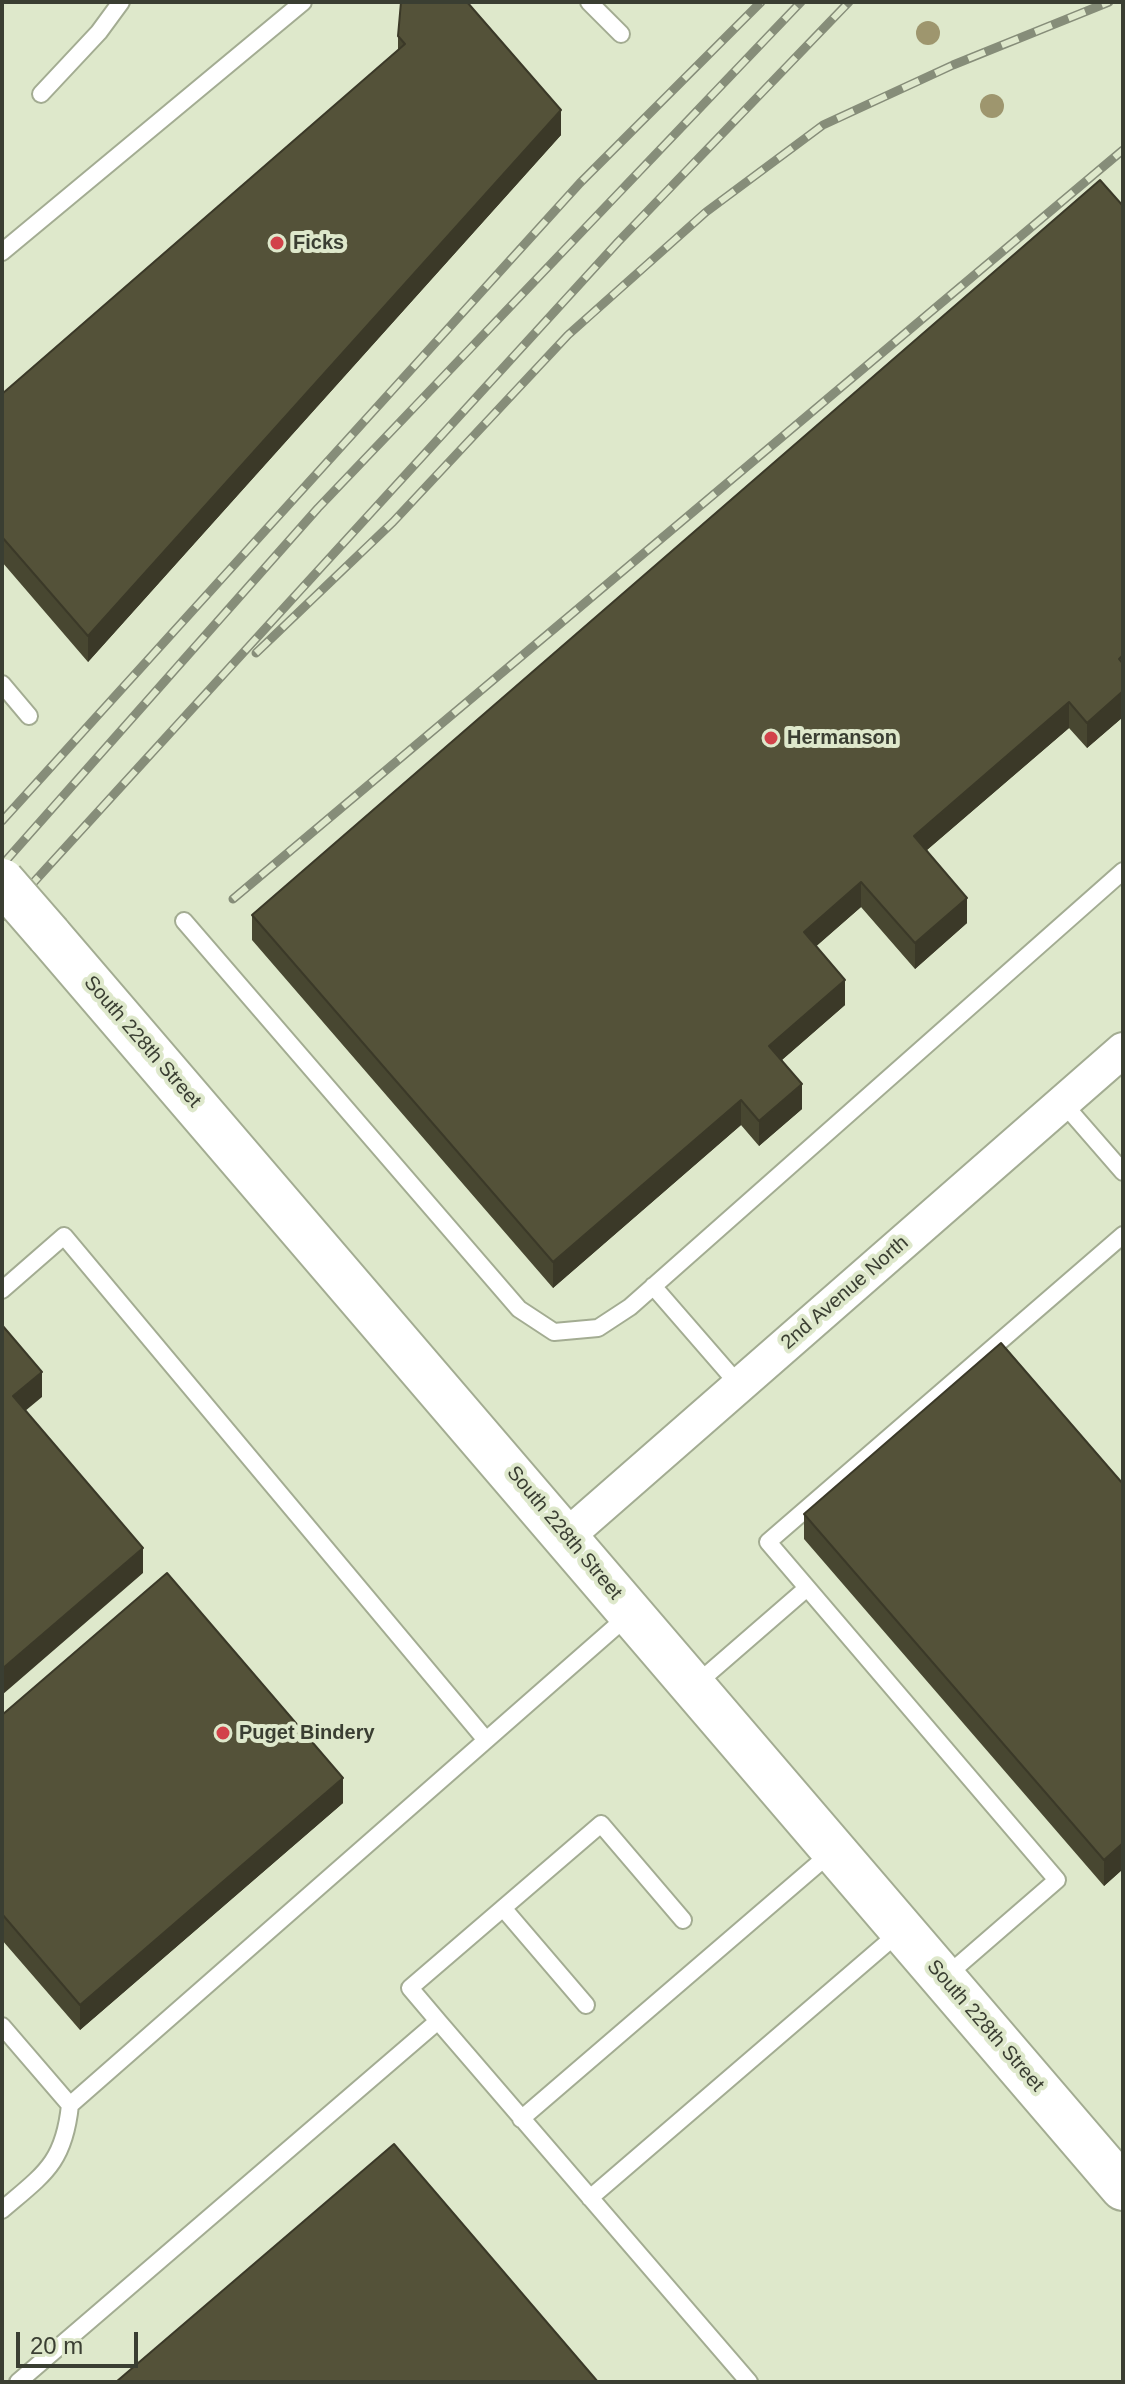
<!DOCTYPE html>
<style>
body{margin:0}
#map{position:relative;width:1125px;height:2384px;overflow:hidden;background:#dee8cb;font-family:Arial,sans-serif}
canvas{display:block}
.frame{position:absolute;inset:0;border:4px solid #3a3e32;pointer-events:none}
.scale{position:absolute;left:16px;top:2332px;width:122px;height:36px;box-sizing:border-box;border:4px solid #3a3e32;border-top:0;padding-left:10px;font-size:24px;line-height:28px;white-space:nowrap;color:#3a3e32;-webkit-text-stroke:6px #dee8cb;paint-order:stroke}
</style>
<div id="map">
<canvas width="1125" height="2384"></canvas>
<div class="frame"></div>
<div class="scale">20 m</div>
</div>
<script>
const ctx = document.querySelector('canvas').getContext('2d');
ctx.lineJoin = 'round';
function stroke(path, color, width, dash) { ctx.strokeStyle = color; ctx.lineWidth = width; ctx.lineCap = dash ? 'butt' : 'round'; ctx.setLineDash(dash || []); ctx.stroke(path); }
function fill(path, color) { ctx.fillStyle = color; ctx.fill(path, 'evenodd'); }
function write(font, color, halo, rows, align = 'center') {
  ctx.font = font + ' Arial,sans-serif'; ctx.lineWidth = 8; ctx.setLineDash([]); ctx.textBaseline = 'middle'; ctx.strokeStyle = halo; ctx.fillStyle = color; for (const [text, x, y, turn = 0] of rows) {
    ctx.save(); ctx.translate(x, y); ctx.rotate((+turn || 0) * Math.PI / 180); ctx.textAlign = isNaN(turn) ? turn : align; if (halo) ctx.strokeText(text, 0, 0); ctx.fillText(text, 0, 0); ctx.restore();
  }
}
const lane = new Path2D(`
 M589 2 621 34
 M41 94 99 32 121 2
 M2 252 303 2
 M2 684 29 716
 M184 921 519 1309 554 1332 598 1328 630 1307 1123 871
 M1063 1103 1123 1172
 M653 1286 739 1385
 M2 1290 64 1236 486 1740
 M694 1686 807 1588
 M503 1908 586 2005
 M945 1977 1057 1880 768 1542 1123 1235
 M438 2021 410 1988 601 1824 683 1920
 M2 2026 70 2105 630 1614
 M521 2119 833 1851
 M590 2198 902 1930
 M2 2210C44 2174 64 2163 70 2105
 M18 2382 438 2021 749 2382`);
const street = new Path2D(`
 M567 1536 1123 1050`);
const secondary = new Path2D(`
 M49 935 1123 2188`);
const rail = new Path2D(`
 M256 653 393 522 568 335 706 212 823 125 953 65 1109 2
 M2 821 580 183 761 2
 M2 865 318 508 801 2
 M233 899 1123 150
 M2 917 618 242 849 2`);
const secondaryBridge = new Path2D(`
 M2 881 49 935`);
const trees = [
 [928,33],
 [992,106]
];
const wall = new Path2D(`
 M398 36 561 135 88 662 2 562V394L398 51Z
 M1123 206V717L1087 748 1069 728 927 850 967 923 915 969 861 907 816 946 845 1005 782 1060 802 1109 759 1146 741 1125 553 1288 252 940V915Z
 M1123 1484V1869L1104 1886 804 1539V1514Z
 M2 1715 343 1803 80 2030 2 1940Z`);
const shadedWall = new Path2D(`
 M561 110V135L88 662V636Z
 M1123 691V717L1087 748V723Z
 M1069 702V728L914 861V836Z
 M861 882V907L804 957V932Z
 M967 898V923L915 969V943Z
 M845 980V1005L769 1071V1046Z
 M802 1084V1109L759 1146V1121Z
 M741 1100V1125L553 1288V1262Z
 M42 1372V1397L13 1421V1396Z
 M143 1548V1573L2 1695V1669Z
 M343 1778V1803L80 2030V2005Z
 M1123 1843V1869L1104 1886V1860Z`);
const building = new Path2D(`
 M401 2H467L561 110 88 636 2 537V394L405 44 398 36Z
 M1100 180 1123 206V655L1119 659 1123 664V691L1087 723 1069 702 914 836 967 898 915 943 861 882 804 932 845 980 769 1046 802 1084 759 1121 741 1100 553 1262 252 915Z
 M2 1325 42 1372 13 1396 143 1548 2 1669Z
 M1001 1343 1123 1484V1843L1104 1860 804 1514Z
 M167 1573 343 1778 80 2005 2 1914V1715Z
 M394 2144 598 2382H116Z`);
const markers = [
 [277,243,8,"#d2424a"],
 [771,738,8,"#d2424a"],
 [223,1733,8,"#d2424a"]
];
const poiNames = [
 ["Ficks",293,243],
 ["Hermanson",787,738],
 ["Puget Bindery",239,1733]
];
const streetNames = [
 ["South 228th Street",142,1042,49],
 ["2nd Avenue North",845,1293,-41],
 ["South 228th Street",564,1533,50],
 ["South 228th Street",985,2026,49]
];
stroke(lane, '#a3ac92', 20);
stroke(street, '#a3ac92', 38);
stroke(secondary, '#a3ac92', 48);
stroke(lane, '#fff', 16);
stroke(street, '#fff', 34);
stroke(secondary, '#fff', 44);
stroke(rail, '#868d79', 9);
stroke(rail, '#dee8cb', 6, [18]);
stroke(secondaryBridge, '#a3ac92', 48, []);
stroke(secondaryBridge, '#fff', 44);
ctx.fillStyle = '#9e966e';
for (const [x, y] of trees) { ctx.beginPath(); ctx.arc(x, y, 12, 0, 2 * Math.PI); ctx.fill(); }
fill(wall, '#484731');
fill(shadedWall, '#3b3928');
fill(building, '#545239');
stroke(building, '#3b3928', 2);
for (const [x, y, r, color] of markers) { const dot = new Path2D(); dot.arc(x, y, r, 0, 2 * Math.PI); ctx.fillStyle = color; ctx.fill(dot); stroke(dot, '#dee8cb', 3); }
write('bold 20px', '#3a3e32', '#dee8cb', poiNames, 'left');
write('20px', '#3a3e32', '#dee8cb', streetNames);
</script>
